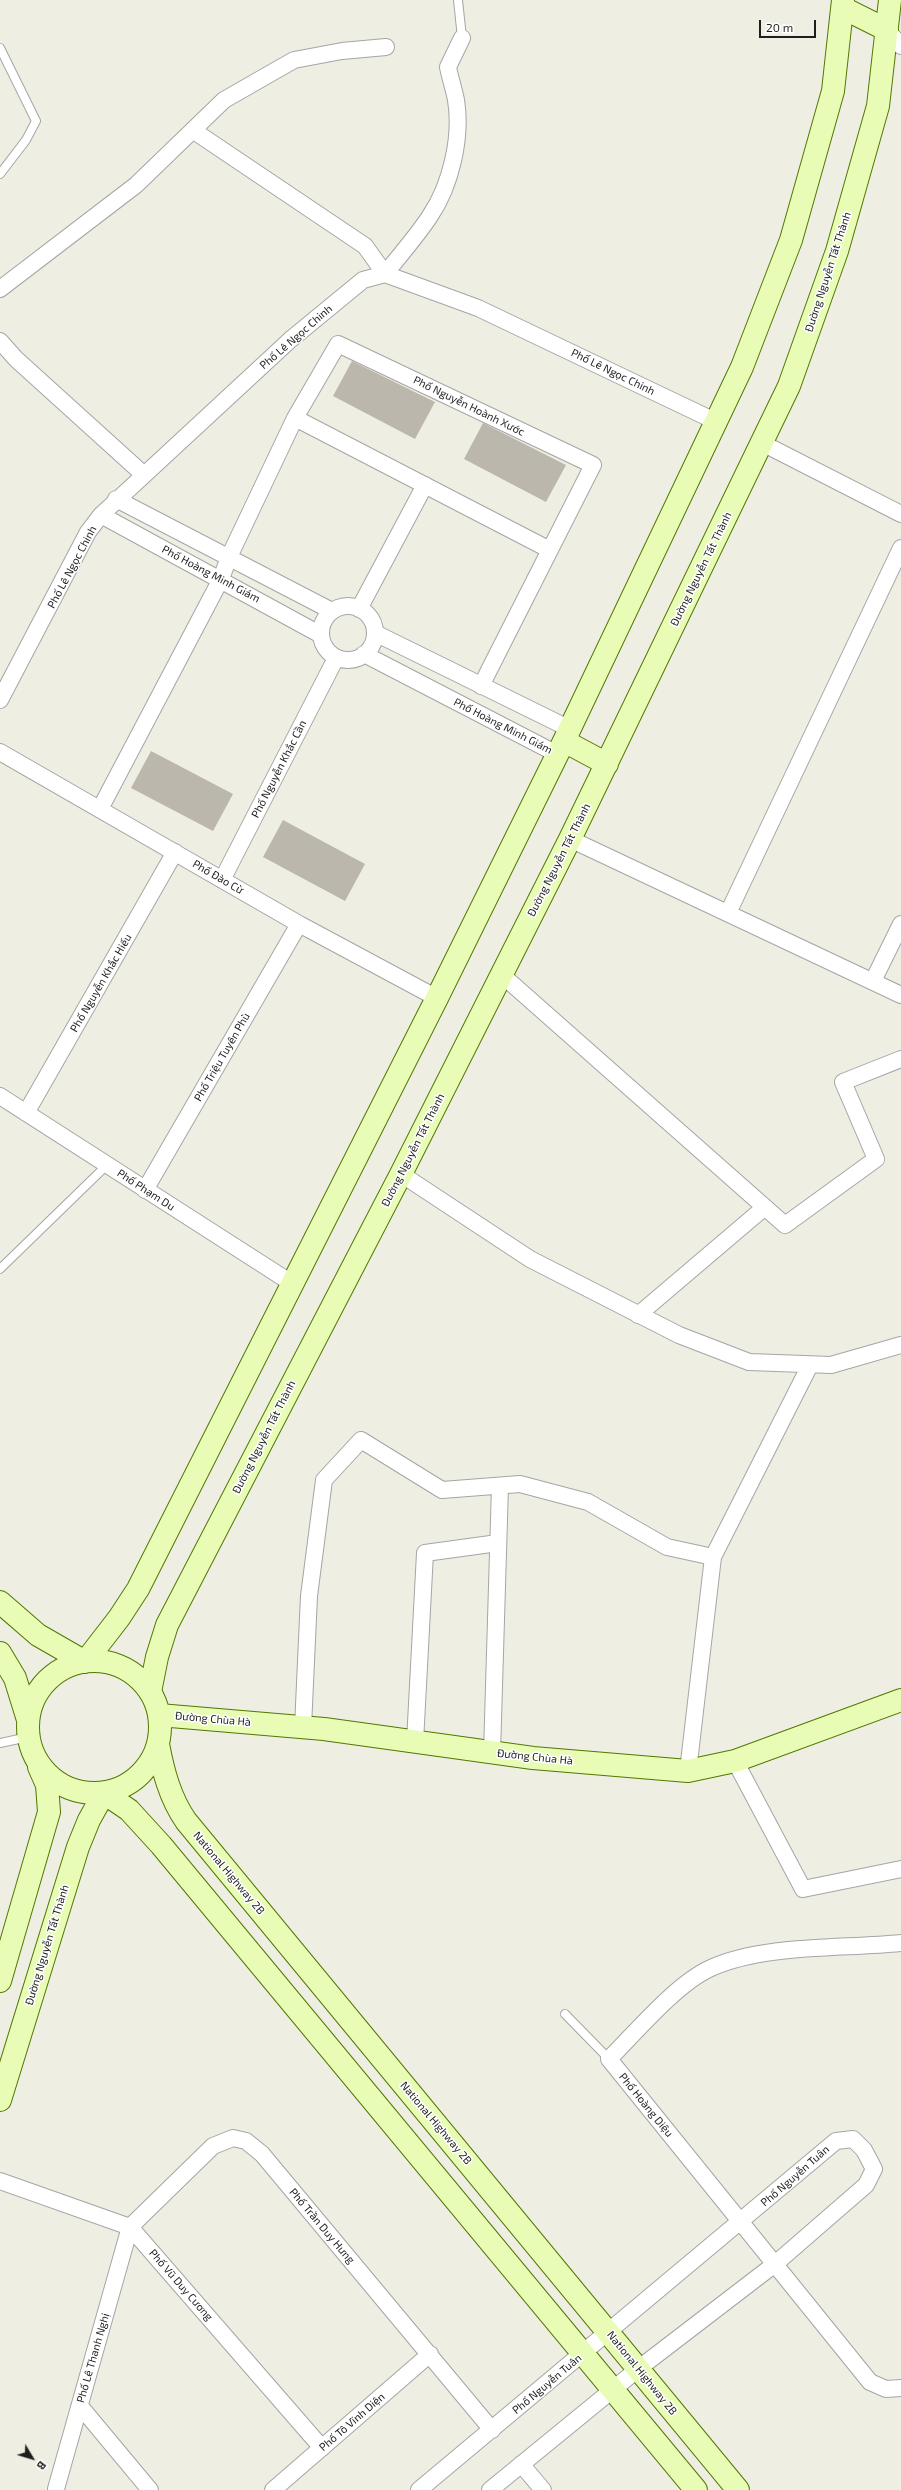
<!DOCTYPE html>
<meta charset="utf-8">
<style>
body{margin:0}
#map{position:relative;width:901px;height:2490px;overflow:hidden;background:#efeee3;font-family:"Exo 2",sans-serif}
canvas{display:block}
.north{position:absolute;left:12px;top:2438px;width:40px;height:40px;-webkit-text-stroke:3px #fff;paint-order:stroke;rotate:128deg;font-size:11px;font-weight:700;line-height:16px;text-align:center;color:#1e1e1e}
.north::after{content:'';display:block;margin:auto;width:14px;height:18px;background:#1e1e1e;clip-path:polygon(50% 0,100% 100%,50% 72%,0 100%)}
.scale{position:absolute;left:759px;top:20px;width:57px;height:18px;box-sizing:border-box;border:2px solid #1e1e1e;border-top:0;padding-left:5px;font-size:12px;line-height:14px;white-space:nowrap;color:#1e1e1e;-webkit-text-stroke:3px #fff;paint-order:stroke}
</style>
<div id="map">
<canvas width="901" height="2490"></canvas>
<div class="north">B</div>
<div class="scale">20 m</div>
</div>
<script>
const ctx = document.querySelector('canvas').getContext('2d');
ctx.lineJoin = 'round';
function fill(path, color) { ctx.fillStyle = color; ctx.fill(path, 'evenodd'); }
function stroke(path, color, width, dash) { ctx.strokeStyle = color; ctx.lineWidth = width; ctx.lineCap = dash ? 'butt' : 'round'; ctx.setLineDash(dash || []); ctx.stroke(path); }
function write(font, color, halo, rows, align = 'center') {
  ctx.font = font + ' "Exo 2",sans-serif'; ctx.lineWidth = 3; ctx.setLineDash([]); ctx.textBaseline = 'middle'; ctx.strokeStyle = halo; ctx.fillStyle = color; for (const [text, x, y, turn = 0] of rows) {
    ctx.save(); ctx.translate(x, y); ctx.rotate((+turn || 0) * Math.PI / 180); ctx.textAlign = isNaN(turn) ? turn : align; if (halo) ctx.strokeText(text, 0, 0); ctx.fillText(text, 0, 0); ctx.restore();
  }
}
const building = new Path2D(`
 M352 361 435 402 415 439 333 396Z
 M483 423 566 465 546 502 464 459Z
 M151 751 233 794 213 831 131 788Z
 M283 820 365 864 345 901 263 857Z`);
const lane = new Path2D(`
 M458 0 462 38
 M0 48 36 121 26 140 0 174
 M0 1269 107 1165
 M0 1743 28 1737
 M565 2014 609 2059`);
const street = new Path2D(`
 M887 30 901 46
 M194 131 365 246 385 274C400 255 417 236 430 216 451 185 462 137 456 100 454 89 450 78 448 67L462 38
 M0 289 136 185 224 100 294 60 342 51 386 47
 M0 341 16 359 143 474
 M295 418 550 550
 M762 443 901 514
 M116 499 332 611
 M101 515 321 635
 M321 633a27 27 0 1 1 54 0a27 27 0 1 1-54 0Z
 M359 609 425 485
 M375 633 570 729
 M364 654 557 754
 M0 700 88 532 101 515 290 340 363 280 385 274 478 308 717 422
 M0 752 299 924 437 998
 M100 809 221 579 229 557 295 418 338 344 593 465 481 686
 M570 839 901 995
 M222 880 336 658
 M728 913 901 548
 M502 975 785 1225 876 1159 843 1082 901 1059
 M873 981 901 924
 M0 1096 293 1284
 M26 1113 175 852
 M401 1174 530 1259 679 1335 749 1362 831 1365 901 1345
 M145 1190 299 924
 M638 1315 765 1207
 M303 1727 309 1596 324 1480 361 1440 442 1490 520 1484 588 1502 667 1547 713 1557
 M415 1742 425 1553 498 1543
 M492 1753 500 1486
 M735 1761 803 1889 901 1869
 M688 1771 713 1557 810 1365
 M901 1943C843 1949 764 1944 711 1968 677 1983 636 2032 609 2059L870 2382 886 2389 901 2388
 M0 2181 130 2227 322 2448
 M80 2406 150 2490
 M521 2464 543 2490
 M56 2489 130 2227 213 2146 233 2138 246 2141 262 2154 492 2430
 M273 2490 430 2354
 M419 2490 836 2141 853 2139 864 2150 874 2169 866 2185 775 2264 638 2369 490 2490`);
const secondary = new Path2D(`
 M843 8 887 30
 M564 741 607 764
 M0 1602 38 1635 85 1662 119 1618 138 1589 437 998 564 741 742 367 791 240 833 91 843 0
 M0 1653 15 1678 28 1720
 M28 1727a66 66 0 1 1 132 0a66 66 0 1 1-132 0Z
 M150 1692 157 1657 167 1625 401 1174 570 839 789 386 837 251 878 106 890 0
 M159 1715 324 1729 533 1758 688 1771 735 1761 901 1700
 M158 1744C163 1771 170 1798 186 1821L738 2490
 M0 1981 49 1812 47 1785 39 1767
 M0 2100 78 1847 89 1820 104 1793 129 1810 161 1845 696 2490`);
const streetNames = [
 ["Đường Nguyễn Tất Thành",828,272,-72],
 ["Phố Lê Ngọc Chinh",296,337,-41],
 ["Phố Lê Ngọc Chinh",613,372,26],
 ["Phố Nguyễn Hoành Xước",469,406,26],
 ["Phố Lê Ngọc Chinh",72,567,-62],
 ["Đường Nguyễn Tất Thành",701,569,-64],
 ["Phố Hoàng Minh Giám",211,574,28],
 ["Phố Hoàng Minh Giám",503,726,27],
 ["Phố Nguyễn Khắc Cần",279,769,-63],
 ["Đường Nguyễn Tất Thành",559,860,-63],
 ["Phố Đào Cừ",218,877,30],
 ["Phố Nguyễn Khắc Hiếu",101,983,-60],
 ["Phố Triệu Tuyên Phù",222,1057,-60],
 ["Đường Nguyễn Tất Thành",413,1150,-63],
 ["Phố Phạm Du",146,1190,33],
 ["Đường Nguyễn Tất Thành",264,1437,-63],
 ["Đường Chùa Hà",213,1719,5],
 ["Đường Chùa Hà",535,1757,6],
 ["National Highway 2B",229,1873,50],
 ["Đường Nguyễn Tất Thành",47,1945,-73],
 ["Phố Hoàng Diệu",646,2105,51],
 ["National Highway 2B",436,2123,50],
 ["Phố Nguyễn Tuân",795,2176,-41],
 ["Phố Trần Duy Hưng",322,2226,50],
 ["Phố Vũ Duy Cương",181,2285,49],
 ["Phố Lê Thanh Nghị",93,2358,-74],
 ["National Highway 2B",642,2373,51],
 ["Phố Nguyễn Tuân",547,2384,-40],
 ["Phố Tô Vĩnh Diện",352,2422,-41]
];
fill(building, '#bcb7ac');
stroke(lane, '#a5a5a5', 10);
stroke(street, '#a5a5a5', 18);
stroke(secondary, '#517801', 24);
stroke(lane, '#fff', 8);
stroke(street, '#fff', 16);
stroke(secondary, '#e8fcb5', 22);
write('11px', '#1e1e1e', '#fff', streetNames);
</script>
